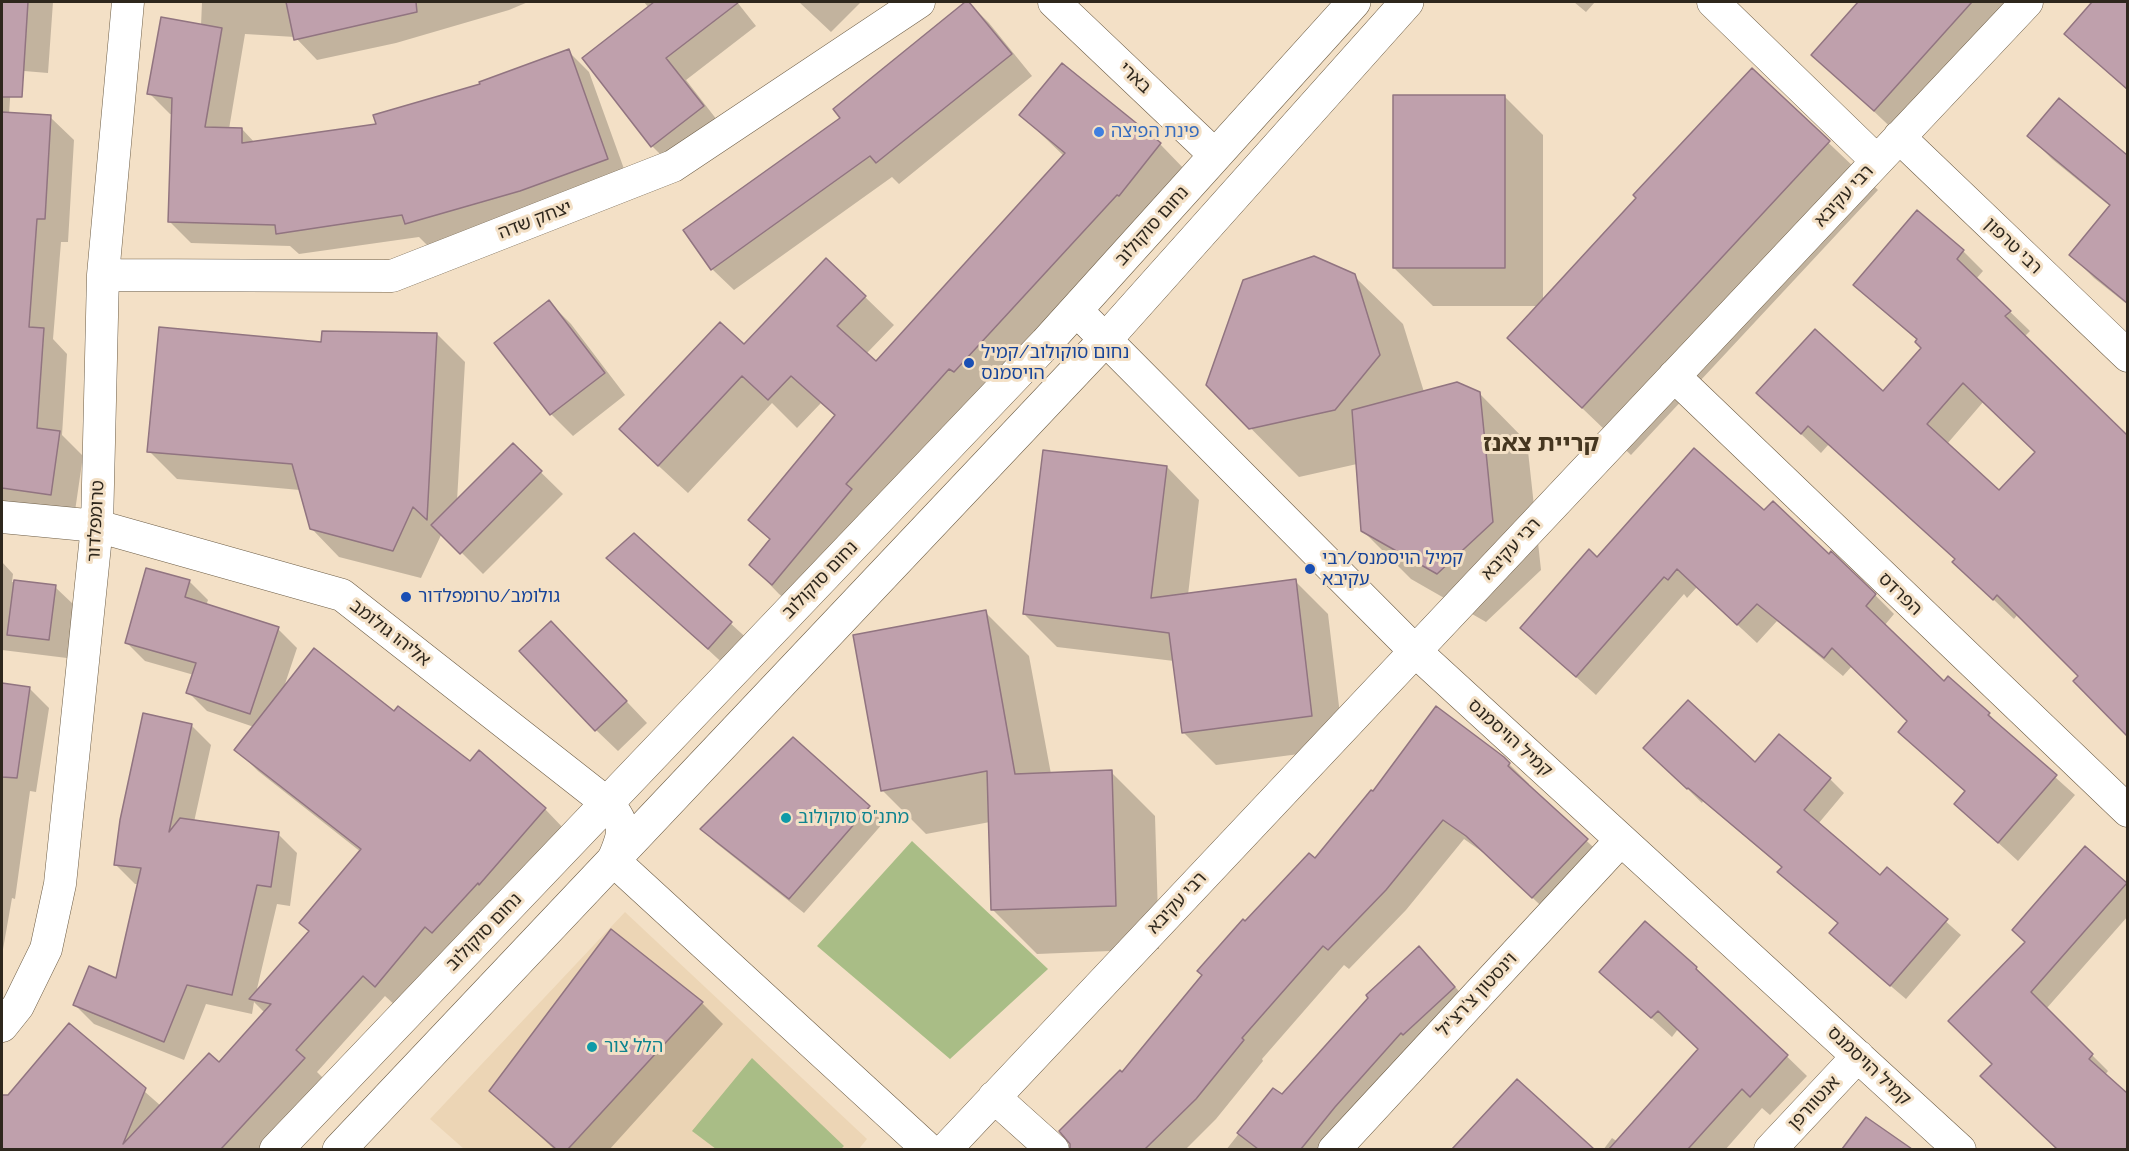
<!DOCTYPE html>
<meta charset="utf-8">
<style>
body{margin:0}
#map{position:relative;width:2129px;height:1151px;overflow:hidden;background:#f3e0c6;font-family:Raleway,sans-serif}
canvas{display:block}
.frame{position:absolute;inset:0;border:3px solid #2e271d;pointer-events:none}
</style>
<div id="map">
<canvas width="2129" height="1151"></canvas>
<div class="frame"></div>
</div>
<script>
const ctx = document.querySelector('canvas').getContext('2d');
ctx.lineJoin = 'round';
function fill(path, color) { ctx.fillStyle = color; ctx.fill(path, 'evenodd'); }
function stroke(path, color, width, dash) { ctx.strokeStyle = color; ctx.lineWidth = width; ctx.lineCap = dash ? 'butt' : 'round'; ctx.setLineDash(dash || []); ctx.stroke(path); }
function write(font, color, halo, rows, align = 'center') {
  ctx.font = font + ' Raleway,"Noto Sans Hebrew",sans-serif'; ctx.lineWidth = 6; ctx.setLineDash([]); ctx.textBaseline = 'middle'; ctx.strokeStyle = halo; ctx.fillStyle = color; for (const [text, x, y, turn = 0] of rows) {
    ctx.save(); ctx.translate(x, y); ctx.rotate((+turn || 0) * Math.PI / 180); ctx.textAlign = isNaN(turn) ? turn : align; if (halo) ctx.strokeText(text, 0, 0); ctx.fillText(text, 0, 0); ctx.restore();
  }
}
const built = new Path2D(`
 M625 912 867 1139 858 1150 464 1149 430 1119Z`);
const green = new Path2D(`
 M912 841 1048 969 950 1059 817 946Z
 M752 1058 844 1146 841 1149H716L692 1131Z`);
const shadow = new Path2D(`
 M2 2H53L48 73 12 70 9 114 50 117 74 140 68 242H61L53 339 67 354 62 435 83 456 74 518 2 508Z
 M202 2H528L509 10 396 43 317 60 295 37 245 34 229 129H242L255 143 378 126 568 51 589 72 628 180 541 212 427 245 419 237 299 254 290 246 191 243 170 222 173 115 170 114 149 93 201 26Z
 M644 2H737L756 26 686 80 724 129 674 168 652 146 584 58 649 8Z
 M799 2H861L831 32Z
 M968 2 989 23 1032 76 899 184 892 177 734 290 712 269 842 118 835 109Z
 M1574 2H1595L1586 12Z
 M1860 2H2022L1901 137 1813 54Z
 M2094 2H2128V91L2066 34Z
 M1752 70 1878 190 1631 455 1509 338 1539 306H1433L1394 268 1504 96 1543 135V302Z
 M2059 100 2128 157V305L2094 278 2071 255 2111 207 2052 159 2029 136Z
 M1021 115 1160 144 1188 173 802 612 779 594 751 565 771 541 750 520 836 417 821 403 797 428 772 403 688 493 650 458 744 346 865 297 894 325 866 354 876 363 1064 156Z
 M1963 251 1983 271 1976 279 2030 331 2024 337 2128 437V734L2075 681 2080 676 2018 614 2014 619 1974 581 1956 560 1829 444 1821 453 1758 393H1883L1923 348 1918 341 1875 304 1855 285ZM1984 401 2036 452 1999 492 1947 444Z
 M1354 276 1403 324 1424 392 1479 393 1527 442 1541 570 1486 622 1411 579 1362 530 1357 464 1299 477 1208 385Z
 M549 302 571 324 625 395 573 436 551 414 496 344Z
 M437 334 465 362 457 501 513 445 563 494 483 574 442 533 421 578 339 557 311 528 300 490 177 479 149 451 322 343Z
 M1167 467 1199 500 1188 595 1295 581 1328 614 1344 748 1216 765 1183 732 1174 661 1057 647 1024 614Z
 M1764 513 1829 556 1875 595 1894 614 1884 626 1944 683 1989 714 2007 734 2075 795 2018 861 1956 804 1966 793 1900 732 1909 722 1852 666 1843 676 1777 621 1757 643 1697 587 1687 598 1684 594 1596 695 1522 628 1597 559Z
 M634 535 753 644 730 670 609 558Z
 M2 562 13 574 12 582 55 587 74 605 67 658 2 650Z
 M189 581 208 600 206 606 278 629 297 648 283 690 394 713 470 763 479 752 545 809 566 831 397 1007 385 996 317 1072 325 1080 262 1150H2V1105L69 1025 161 1106 219 1064 265 1013 254 1002 252 1014 206 1004 184 1060 94 1024 75 1005 117 980 139 884H135L115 864 191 725 211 745 194 822 278 834 297 853 290 906 277 904 256 993 311 932 361 852 258 771 236 749 254 727 207 711 188 692 194 675 145 661 126 642Z
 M985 612 1029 656 1051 774 1111 772 1155 816 1159 949 1037 954 993 910 990 822 926 834 882 790Z
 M572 644 647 723 618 751 596 730Z
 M2 685 30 689 49 708 36 792 30 791 15 899 12 898 2 955Z
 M793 740 884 822 804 913 716 843 702 829Z
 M1660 762 1755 765 1830 779 1844 793 1818 824 1880 877 1887 869 1961 935 1906 999 1846 948 1839 924 1794 887 1779 872 1782 868 1703 801 1702 803Z
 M1509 764 1529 784 1528 786 1607 860 1553 917 1488 856 1464 839 1406 910 1349 969 1344 965 1262 1059 1263 1061 1216 1119 1185 1150H1072V1144L1122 1074 1245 923 1315 861Z
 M2085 848 2128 886V916L2046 1009 2108 1071 2105 1075 2128 1095V1150H2058L1982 1076 1994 1064 2027 943Z
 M1433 963 1469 1002 1327 1150H1226L1273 1090 1282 1096Z
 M1696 968 1807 1076 1770 1115 1762 1108 1725 1150H1603L1612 1138 1618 1142 1700 1049 1678 1029 1672 1037 1601 972Z
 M702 1003 723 1024 609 1150H555L491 1091Z
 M1517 1081 1592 1150H1454Z
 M1866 1119 1909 1150H1844Z`);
const building = new Path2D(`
 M2 2H28L22 97H2Z
 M286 2H416L417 12 294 40Z
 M654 2H739L666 58 704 106 651 147 582 58Z
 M965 2H969L1012 54 876 163 870 156 711 270 683 230 840 118 833 109Z
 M1858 2H1972L1874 111 1811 55Z
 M2092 2H2127V89L2064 34Z
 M161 17 222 28 205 127 242 128V143L376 124 373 115 480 84 479 82 569 49 608 159 520 191 405 224 402 215 276 234 275 225 168 222 172 98 147 94Z
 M1062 63 1161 143 1119 196 1117 195 954 372 949 369 846 484 852 489 772 585 749 565 770 539 748 520 835 415 791 376 768 400 742 376 658 466 619 429 720 322 744 344 826 258 866 296 837 326 876 361 1065 153 1019 115Z
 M1752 68 1830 141 1582 408 1507 338 1636 198 1633 195Z
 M1393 95H1505V268H1393Z
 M2059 98 2127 155V303L2069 255 2110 205 2027 136Z
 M2 112 51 115 45 219H37L29 327 44 328 37 428 60 431 51 495 2 488Z
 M1917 210 1964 250 1957 259 2011 311 2005 316 2127 435V736L2073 681 2078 676 1997 595 1993 600 1952 562 1955 559 1808 426 1801 434 1756 393 1815 329 1883 391 1921 348 1915 342 1917 339 1853 285ZM1963 383 2035 452 1999 490 1927 424Z
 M1314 256 1355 274 1380 355 1335 410 1249 429 1206 385 1243 280Z
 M549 300 605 373 550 415 494 343Z
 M159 327 321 342 322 331 437 333 427 520 413 507 393 551 310 529 292 464 147 452Z
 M1457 382 1480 392 1493 522 1437 574 1361 531 1352 410Z
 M513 443 542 471 460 554 431 525Z
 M1694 448 1764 510 1773 501 1829 554 1831 551 1876 594 1866 606 1944 681 1948 676 1990 713 1988 715 2057 775 1998 843 1954 804 1965 791 1898 732 1907 721 1832 648 1824 658 1757 604 1737 625 1677 569 1668 580 1664 577 1576 677 1520 628 1589 549 1597 557Z
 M1043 450 1167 466 1151 598 1296 579 1312 716 1182 733 1169 633 1023 614Z
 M634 533 732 622 708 649 606 558Z
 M146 568 190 580 185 597 279 627 250 714 186 693 196 663 125 643Z
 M14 580 56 585 49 640 7 635Z
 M986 610 1015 774 1112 770 1116 906 991 910 987 771 881 791 853 635Z
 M551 621 627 701 595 731 519 651Z
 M314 648 394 711 398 706 470 761 479 750 546 808 479 885 478 883 432 933 425 927 375 987 363 976 296 1050 305 1058 221 1149H2V1095H8L69 1023 146 1088 123 1144 209 1053 219 1062 271 1004 249 999 309 931 299 923 361 849 234 750Z
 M2 683 30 687 17 778 2 777Z
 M1688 700 1755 762 1779 734 1831 778 1804 810 1880 875 1887 867 1948 919 1890 986 1829 933 1838 923 1777 872 1782 867 1688 788 1687 789 1643 748Z
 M1436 706 1504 757 1510 763 1508 766 1588 839 1532 898 1466 836 1443 820 1386 890 1328 950 1323 946 1242 1038 1244 1040 1196 1099 1145 1149H1070V1144L1059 1131 1120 1070 1122 1072 1202 975 1197 971 1243 919 1245 921 1309 853 1315 858 1371 790 1373 791Z
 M143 713 192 724 169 832 180 818 279 832 271 887 257 885 232 995 187 985 164 1042 73 1005 89 966 116 978 141 868 114 865 120 820Z
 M793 737 870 806 789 899 700 829Z
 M2085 846 2127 883 2031 992 2093 1054 2089 1059 2127 1093V1149H2057L1980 1076 1992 1064 1948 1021 2025 942 2012 930Z
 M1645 921 1697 967 1696 969 1788 1055 1750 1097 1742 1089 1688 1149H1609L1698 1049 1658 1011 1651 1018 1599 972Z
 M611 929 703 1002 568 1149H556L489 1091Z
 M1419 946 1455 987 1403 1035 1401 1033 1335 1107 1301 1149H1258L1237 1133 1273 1088 1282 1094 1368 998 1366 995Z
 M1517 1079 1594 1149H1452Z
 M1866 1117 1912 1149H1842Z`);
const minor = new Path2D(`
 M1054 2 1215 155
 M1713 2 1877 161
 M1899 137 2128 356
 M103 275 392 276 673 166 919 2
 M1076 310 1415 651 1960 1150
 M1674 376 2128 811
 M2 517 97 526 342 595 607 803C628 826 624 834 613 860L929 1150
 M2 1026 18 1006 46 949 60 884 97 526 103 275 128 2
 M994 1097 1053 1150
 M945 1150 2027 2
 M1334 1150 1621 840
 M1770 1150 1858 1056`);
const major = new Path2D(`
 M276 1150 1046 343 1354 2
 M339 1150 1106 339 1407 2`);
const markers = [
 [1099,132,6,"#3f7fe0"],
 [969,363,6,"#1a4fb4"],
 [1310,569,6,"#1a4fb4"],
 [406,597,6,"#1a4fb4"],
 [786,818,6,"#0f9aa8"],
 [592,1047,6,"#0f9aa8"]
];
const streetNames = [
 ["בארי",1135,78,43],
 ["רבי עקיבא",1844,196,-47],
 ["יצחק שדה",535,220,-21],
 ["נחום סוקולוב",1152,226,-48],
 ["רבי טרפון",2013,246,44],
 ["טרומפלדור",96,521,-87],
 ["רבי עקיבא",1511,549,-47],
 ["נחום סוקולוב",820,580,-46],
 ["הפרדס",1900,594,44],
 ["אליהו גולומב",390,633,38],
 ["קמיל הויסמנס",1510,738,42],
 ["רבי עקיבא",1177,903,-47],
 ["נחום סוקולוב",484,932,-46],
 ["וינסטון צ'רצ'יל",1477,995,-47],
 ["קמיל הויסמנס",1869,1066,43],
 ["אנטוורפן",1814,1103,-47]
];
const shopNames = [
 ["פינת הפיצה",1111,132]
];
const transitNames = [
 ["נחום סוקולוב/קמיל",981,353],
 ["הויסמנס",981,374],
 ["קמיל הויסמנס/רבי",1322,559],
 ["עקיבא",1322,580],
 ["גולומב/טרומפלדור",418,597]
];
const cultureNames = [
 ["מתנ\"ס סוקולוב",798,818],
 ["הלל צור",604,1047]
];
const districtNames = [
 ["קריית צאנז",1541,444]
];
fill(built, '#ecd5b5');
fill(green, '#a9bd86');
fill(shadow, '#0003');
fill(building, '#bfa0ac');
stroke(building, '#917480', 1.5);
stroke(minor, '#6d5d46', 33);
stroke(major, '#6d5d46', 34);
stroke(minor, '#fff', 32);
stroke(major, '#fff', 33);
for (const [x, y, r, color] of markers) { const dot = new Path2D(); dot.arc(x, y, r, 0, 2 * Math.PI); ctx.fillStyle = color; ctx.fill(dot); stroke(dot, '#f3e0c6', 2); }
write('18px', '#2e271d', '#f3e0c6', streetNames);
write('18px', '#366cbe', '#f3e0c6', shopNames, 'left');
write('18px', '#164399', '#f3e0c6', transitNames, 'left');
write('18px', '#0d838f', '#f3e0c6', cultureNames, 'left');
write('bold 24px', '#453620', '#f3e0c6', districtNames);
</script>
